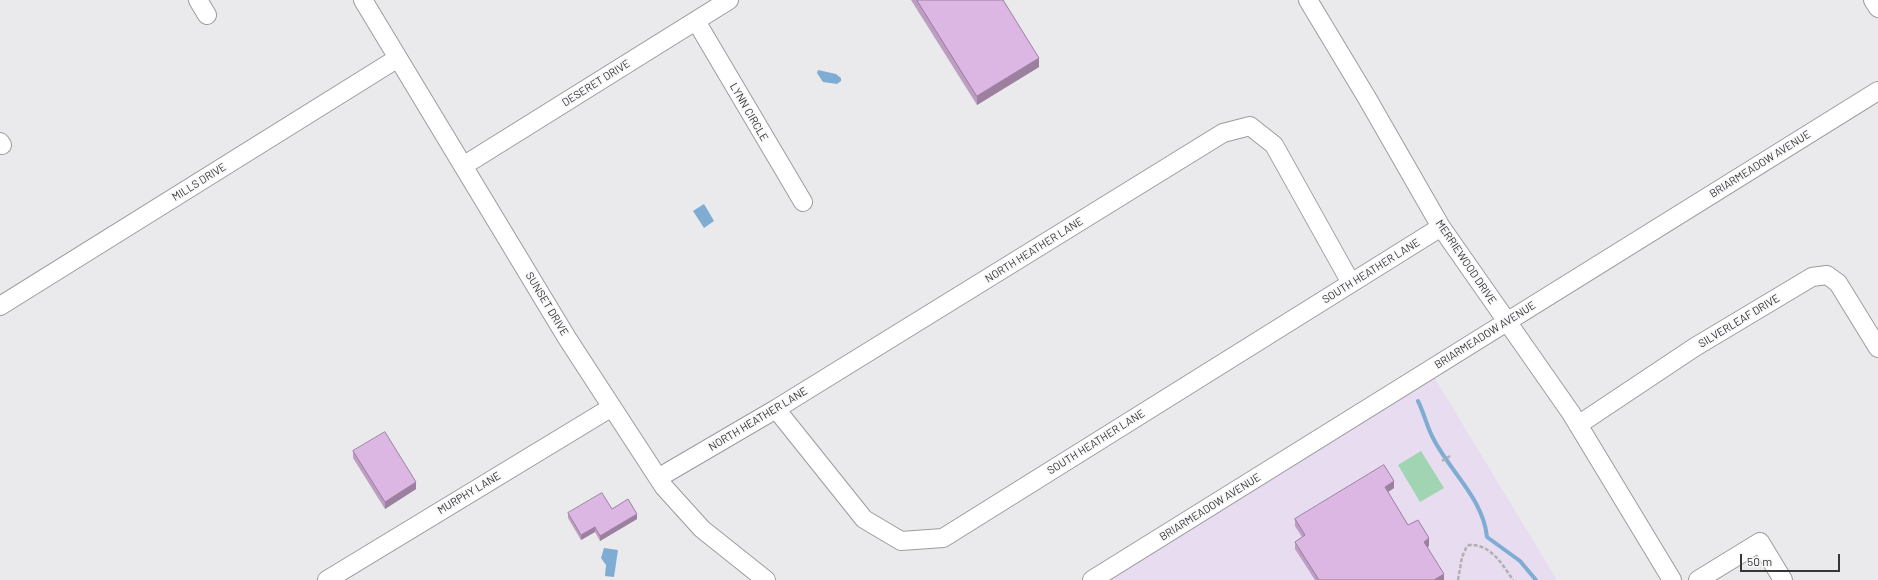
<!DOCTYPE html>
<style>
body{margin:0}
#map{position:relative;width:1878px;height:580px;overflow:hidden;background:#eaeaec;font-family:Barlow,sans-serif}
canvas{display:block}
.scale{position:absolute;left:1740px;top:554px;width:100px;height:18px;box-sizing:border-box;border:2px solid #363636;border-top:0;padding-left:5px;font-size:12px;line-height:14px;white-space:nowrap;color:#363636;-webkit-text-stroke:3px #f8f8fa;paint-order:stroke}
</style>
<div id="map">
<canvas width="1878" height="580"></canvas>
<div class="scale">50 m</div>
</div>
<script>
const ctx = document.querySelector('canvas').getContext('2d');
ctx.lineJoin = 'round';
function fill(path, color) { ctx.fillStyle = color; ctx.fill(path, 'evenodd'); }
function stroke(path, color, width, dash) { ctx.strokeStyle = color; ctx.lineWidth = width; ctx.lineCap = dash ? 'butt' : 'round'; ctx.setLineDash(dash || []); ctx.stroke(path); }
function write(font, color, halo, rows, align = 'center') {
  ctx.font = font + ' Barlow,sans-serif'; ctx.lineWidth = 3; ctx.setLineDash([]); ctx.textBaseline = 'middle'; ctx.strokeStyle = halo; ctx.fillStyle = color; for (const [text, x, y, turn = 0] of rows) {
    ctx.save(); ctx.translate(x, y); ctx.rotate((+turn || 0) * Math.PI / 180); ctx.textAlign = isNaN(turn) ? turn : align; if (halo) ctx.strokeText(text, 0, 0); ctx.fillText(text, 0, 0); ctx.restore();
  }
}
const education = new Path2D(`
 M1434 377 1557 580H1101Z`);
const green = new Path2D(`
 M1421 451 1444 488 1420 502 1398 465Z`);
const water = new Path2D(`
 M818 70 836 74 841 78V81L837 84 823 82 817 73Z
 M704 204 714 221 704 228 693 211Z
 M604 548 618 550 614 577 605 576 606 565 601 558Z`);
const stream = new Path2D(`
 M1418 401C1424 413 1427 427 1433 438 1450 472 1483 498 1487 537L1520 561 1536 580`);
const path = new Path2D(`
 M1442 461 1450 456
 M1458 580 1462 557 1466 548 1469 545C1491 544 1502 564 1513 580`);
const minor = new Path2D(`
 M198 0 207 15
 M363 0 567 338 664 487 702 529 766 580
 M1308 0 1367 98 1441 227 1571 413 1672 580
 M1873 0 1878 8
 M696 21 803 202
 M0 142 2 145
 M463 166 729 0
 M0 306 398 58
 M776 409 864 519 901 541 943 538 1441 227
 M1578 425 1695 347 1812 277 1827 275 1838 283 1878 348
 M658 478 776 409 1223 133 1250 126 1274 145 1351 283
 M327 580 612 407
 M1092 580 1878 91
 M1698 580 1760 542 1783 580`);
const wall = new Path2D(`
 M911 0H1003L1039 67 977 105Z
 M353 451 416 489 385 509 353 458Z
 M1394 488 1388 492 1408 525 1429 546 1427 547 1444 580H1315L1295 549V542L1302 537 1295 526V519Z
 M612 509 637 519 600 541 595 532 581 540 568 518V513Z`);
const shadedWall = new Path2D(`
 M1039 58V67L977 105V96Z
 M1394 481V488L1385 494V487Z
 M416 482V489L385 509V502Z
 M637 514V519L600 541V536Z
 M595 527V532L581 540V535Z
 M1429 538V546L1424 549V542Z
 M1444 574V580H1434Z`);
const building = new Path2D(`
 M917 0H1003L1039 58 977 96Z
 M385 432 416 482 385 502 353 451Z
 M1384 465 1394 481 1385 487 1408 525 1418 520 1429 538 1424 542 1444 574 1434 580H1319L1295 542 1305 535 1295 519Z
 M602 493 612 509 628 499 637 514 600 536 595 527 581 535 568 513Z`);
const streetNames = [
 ["DESERET DRIVE",596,83,-32],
 ["LYNN CIRCLE",749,112,60],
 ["BRIARMEADOW AVENUE",1760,164,-32],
 ["MILLS DRIVE",199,182,-32],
 ["NORTH HEATHER LANE",1034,250,-32],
 ["MERRIEWOOD DRIVE",1466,262,56],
 ["SOUTH HEATHER LANE",1371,271,-32],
 ["SUNSET DRIVE",547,304,59],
 ["SILVERLEAF DRIVE",1739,321,-31],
 ["BRIARMEADOW AVENUE",1485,335,-32],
 ["NORTH HEATHER LANE",758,419,-31],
 ["SOUTH HEATHER LANE",1096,442,-32],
 ["MURPHY LANE",469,493,-31],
 ["BRIARMEADOW AVENUE",1210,507,-32]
];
fill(education, '#e7dcf0');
fill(green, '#a1d4b2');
fill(water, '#7facd2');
stroke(stream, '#7facd2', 4);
stroke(minor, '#9c9c9e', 20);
stroke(path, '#b0b0b2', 2.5, [4, 2]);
stroke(minor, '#fff', 18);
fill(wall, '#be9dc3');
fill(shadedWall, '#9b809f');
fill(building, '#ddb7e3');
stroke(building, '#9b809f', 1);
write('11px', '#363636', '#f8f8fa', streetNames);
</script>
